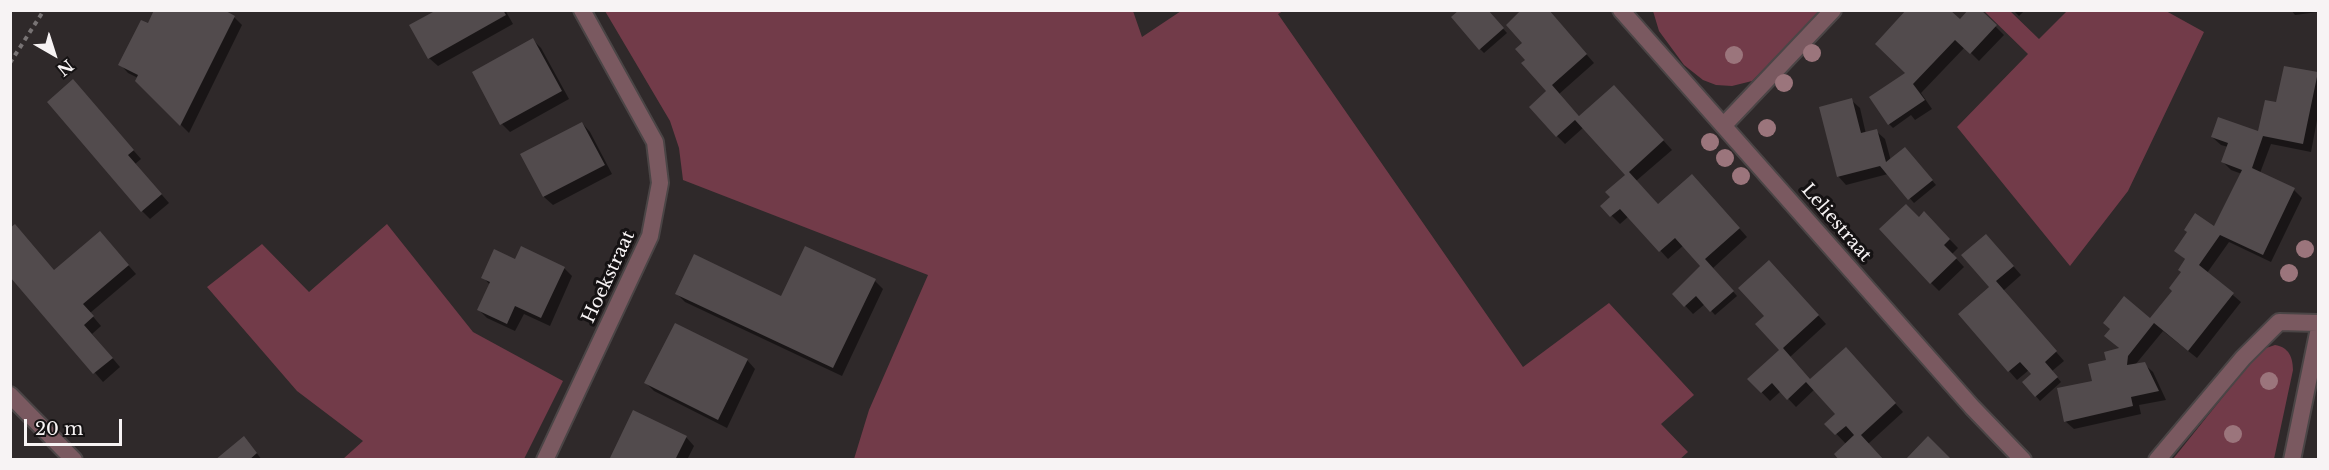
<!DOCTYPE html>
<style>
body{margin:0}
#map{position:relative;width:2329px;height:470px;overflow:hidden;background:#2f292a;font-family:"Libre Baskerville",serif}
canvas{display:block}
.frame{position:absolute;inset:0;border:12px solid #f7f3f4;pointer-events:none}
.north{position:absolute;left:24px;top:24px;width:60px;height:60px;-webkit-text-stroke:4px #151213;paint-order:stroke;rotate:141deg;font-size:16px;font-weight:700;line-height:24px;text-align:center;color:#f7f3f4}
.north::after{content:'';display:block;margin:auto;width:21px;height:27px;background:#f7f3f4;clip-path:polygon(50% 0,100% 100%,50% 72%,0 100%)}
.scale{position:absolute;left:24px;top:419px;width:98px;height:27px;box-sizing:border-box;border:3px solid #f7f3f4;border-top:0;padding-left:8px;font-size:18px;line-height:21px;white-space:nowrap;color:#f7f3f4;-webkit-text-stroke:4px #151213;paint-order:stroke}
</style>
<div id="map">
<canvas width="2329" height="470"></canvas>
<div class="frame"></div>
<div class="north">N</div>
<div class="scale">20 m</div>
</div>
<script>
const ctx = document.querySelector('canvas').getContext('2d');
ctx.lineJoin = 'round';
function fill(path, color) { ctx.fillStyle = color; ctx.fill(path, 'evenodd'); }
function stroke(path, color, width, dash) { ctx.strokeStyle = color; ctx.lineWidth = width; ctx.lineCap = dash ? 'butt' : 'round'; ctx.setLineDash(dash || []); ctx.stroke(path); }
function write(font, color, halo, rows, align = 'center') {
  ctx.font = font + ' "Libre Baskerville",serif'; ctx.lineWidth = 6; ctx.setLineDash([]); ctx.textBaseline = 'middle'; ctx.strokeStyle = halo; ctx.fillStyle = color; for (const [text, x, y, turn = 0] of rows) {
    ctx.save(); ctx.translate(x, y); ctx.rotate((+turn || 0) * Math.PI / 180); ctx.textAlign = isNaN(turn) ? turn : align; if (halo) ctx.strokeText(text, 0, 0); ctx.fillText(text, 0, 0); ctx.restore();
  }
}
const green = new Path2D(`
 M2068 10 2166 11 2204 32 2128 191 2070 266 1957 127 2028 54 1984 11H2010L2039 39Z
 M605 11H1133L1142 37 1181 11H1283L1278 14 1523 367 1609 303 1694 395 1661 424 1688 452 1679 460 854 459 869 410 928 275 683 180 679 148 670 121Z
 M1653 11H1821L1752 81 1732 86 1716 85 1703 80 1684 65 1659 31Z
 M387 224 473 332 563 381 524 459H343L363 441 297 391 207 287 262 244 309 292Z
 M2275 345C2289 347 2293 358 2293 370L2274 459H2173L2251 362 2266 348Z`);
const shadow = new Path2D(`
 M434 10H505L513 24 438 66 429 58Z
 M1548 10 1594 63 1559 94 1580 117 1622 95 1672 150 1636 181 1658 206 1700 184 1747 237 1713 268 1737 296 1715 315 1705 304 1693 314 1674 294 1702 266 1684 245 1668 259 1629 216 1620 224 1602 206 1612 198 1627 175 1584 127 1565 144 1557 136 1548 91 1527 60 1524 43Z
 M1979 10 2004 35 1979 61 1965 47 1921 93 1932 109 1915 120 1911 115 1893 128 1889 124 1907 73 1960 22Z
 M2013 10H2025L2019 16Z
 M2291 10H2318V12L2295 15Z
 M234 17 242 25 189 133 137 81 138 78 128 73 120 64 149 25Z
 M1497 22 1507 33 1484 53 1480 49Z
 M533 40 541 48 569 99 510 132 502 124Z
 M2317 74 2318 115 2311 152 2271 144 2260 173 2294 190 2302 198 2271 262 2229 242 2207 273 2241 302 2197 358 2163 331 2135 365 2144 364 2153 372 2166 400 2139 405 2141 414 2074 429 2065 421 2108 361 2121 350 2106 336 2151 320 2174 291 2183 273 2186 260 2176 251 2215 228 2242 174 2231 170 2223 162 2228 147 2221 145 2212 137 2259 133 2278 104Z
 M73 81 141 159 135 164 169 203 150 219 142 211Z
 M1851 100 1860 108 1866 134 1876 131 1885 139 1891 161 1925 172 1936 185 1914 203 1888 174 1846 185 1838 176Z
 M582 123 590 132 612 174 553 205 544 197 522 155Z
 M1924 213 1958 248 1952 254 1964 267 1939 291 1931 283 1919 218Z
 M108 242 136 274 90 313 101 326 92 334 120 367 103 382 10 275 55 272Z
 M2008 260 2021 275 2003 291 2064 361 2052 371 2061 382 2040 401 2024 382 2033 374 2029 370 2017 380 1960 315 1991 287Z
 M516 261 564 268 572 276 550 326 524 314 515 331 487 318 478 309 490 285 483 277Z
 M1777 270 1826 324 1790 357 1811 381 1854 358 1903 412 1868 444H1846L1827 424 1837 415 1815 389 1796 407 1781 391 1770 401 1749 379 1781 350 1766 316Z
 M875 281 883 289 842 376 685 302 677 294 782 298Z
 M747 360 755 369 727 428 654 391 646 383Z
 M686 437 694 446 687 460H610Z
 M252 447 262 460H218Z`);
const building = new Path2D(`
 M154 10H224L235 16 180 126 135 81 138 75 118 65 141 20 148 23Z
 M432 10H503L506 15 428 59 409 25 433 12Z
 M1459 10H1488L1504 28 1479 50 1451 17Z
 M1521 10H1549L1587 54 1552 85 1579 116 1614 85 1664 140 1629 172 1658 204 1692 174 1740 228 1705 259 1734 291 1710 312 1696 296 1684 307 1672 294 1700 266 1675 238 1659 252 1620 209 1610 217 1600 206 1610 197 1605 192 1625 175 1575 120 1556 137 1529 107 1546 91 1521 63 1525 60 1515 49 1522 43 1506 25Z
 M1906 10H1950L1960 19 1968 10H1981L1997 25 1970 54 1955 40 1913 84 1925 100 1888 125 1869 97 1905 73 1875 44Z
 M533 38 562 91 500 125 472 72Z
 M2284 66 2318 72 2303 144 2263 136 2252 168 2295 188 2263 255 2220 235 2199 265 2234 293 2188 351 2154 323 2128 356 2127 365 2145 362 2159 391 2131 397 2133 406 2064 422 2057 388 2092 381 2088 364 2106 360 2104 352 2119 348 2104 336 2110 329 2103 323 2124 296 2150 318 2172 291 2169 288 2181 272 2178 270 2185 259 2174 251 2187 232 2184 230 2195 213 2214 226 2242 170 2221 162 2228 143 2211 137 2218 117 2258 131 2265 100 2276 102Z
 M73 79 134 150 128 155 162 194 141 212 47 102Z
 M1852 98 1861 133 1877 129 1886 162 1905 147 1933 180 1908 200 1880 166 1837 177 1819 107Z
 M582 122 605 165 543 197 520 154Z
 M1906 204 1919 217 1924 211 1950 239 1944 245 1957 258 1930 284 1879 229Z
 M15 224 54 270 100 231 129 265 83 304 94 316 84 325 113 358 93 374 10 277V228Z
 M1986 234 2014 266 1996 281 2057 351 2045 362 2058 377 2035 397 2022 382 2031 374 2020 362 2008 372 1958 314 1989 287 1961 255Z
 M521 246 565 267 541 318 515 306 507 324 477 310 490 282 481 278 494 249 515 259Z
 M805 246 876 279 833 368 675 294 694 254 781 296Z
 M1769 260 1819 315 1783 348 1810 379 1846 347 1896 403 1861 435 1884 460H1839L1834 454 1854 435 1846 426 1835 435 1824 424 1835 414 1806 382 1787 400 1772 383 1761 393 1747 379 1779 350 1755 324 1764 316 1738 288Z
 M675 323 748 359 718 420 644 383Z
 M633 410 687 436 675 460H609Z
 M244 436 257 453 249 460H215Z
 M1928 436 1952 460H1905Z`);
const path = new Path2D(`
 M10 63 44 10`);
const minor = new Path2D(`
 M1621 10 1972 407 2023 460
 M1724 125 1833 10
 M10 395 74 460
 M545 460 650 236 660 183 655 142 582 10
 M2157 460 2243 358 2279 322 2318 323
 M2292 460 2318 333`);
const trees = [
 [1812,53],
 [1734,55],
 [1784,83],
 [1767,128],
 [1710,142],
 [1725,158],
 [1741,176],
 [2305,249],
 [2289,273],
 [2269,381],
 [2233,434]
];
const streetNames = [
 ["Leliestraat",1836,223,49],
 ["Hoekstraat",609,277,-65]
];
fill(green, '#723b49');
fill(shadow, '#0007');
fill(building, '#524b4d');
stroke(minor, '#4b4546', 20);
stroke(path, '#787374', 4, [4.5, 4.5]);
stroke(minor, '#7a5960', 16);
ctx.fillStyle = '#9b757c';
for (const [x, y] of trees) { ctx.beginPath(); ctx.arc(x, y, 9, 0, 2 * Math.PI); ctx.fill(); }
write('18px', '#f7f3f4', '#151213', streetNames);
</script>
